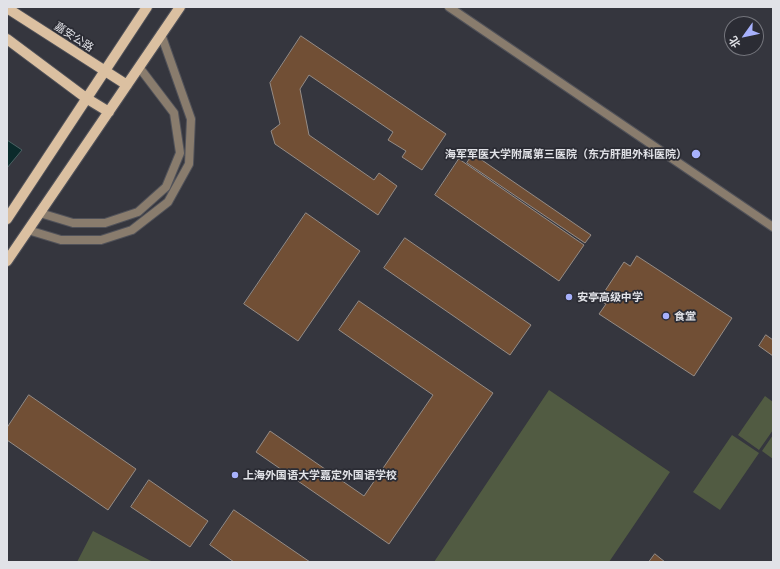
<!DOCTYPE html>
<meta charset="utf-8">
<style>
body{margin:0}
#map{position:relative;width:780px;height:569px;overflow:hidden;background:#35363e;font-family:Commissioner,"Noto Sans SC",sans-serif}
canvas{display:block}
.frame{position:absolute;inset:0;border:8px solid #e1e2e7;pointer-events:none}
.north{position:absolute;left:724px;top:16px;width:40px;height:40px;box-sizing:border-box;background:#2b2c34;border:1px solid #74757c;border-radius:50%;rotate:237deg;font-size:11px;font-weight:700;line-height:16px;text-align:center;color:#e1e2e7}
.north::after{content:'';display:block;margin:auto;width:14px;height:18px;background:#a7b1fc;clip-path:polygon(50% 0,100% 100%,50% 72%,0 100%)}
</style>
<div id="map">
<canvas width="780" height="569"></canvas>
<div class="frame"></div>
<div class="north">北</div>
</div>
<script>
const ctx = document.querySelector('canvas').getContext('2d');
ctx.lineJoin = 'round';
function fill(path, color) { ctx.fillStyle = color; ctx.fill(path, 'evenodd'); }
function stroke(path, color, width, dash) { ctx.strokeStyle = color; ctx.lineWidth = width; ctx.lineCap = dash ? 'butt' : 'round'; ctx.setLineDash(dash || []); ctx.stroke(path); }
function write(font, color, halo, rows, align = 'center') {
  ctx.font = font + ' Commissioner,"Noto Sans SC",sans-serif'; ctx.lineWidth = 3.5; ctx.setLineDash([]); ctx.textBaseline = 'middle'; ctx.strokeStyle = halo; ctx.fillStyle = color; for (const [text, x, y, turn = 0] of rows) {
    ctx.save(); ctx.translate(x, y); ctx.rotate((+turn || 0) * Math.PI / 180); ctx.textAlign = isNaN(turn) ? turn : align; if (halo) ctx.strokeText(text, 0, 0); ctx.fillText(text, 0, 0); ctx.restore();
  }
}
const green = new Path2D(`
 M549 390 670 472 609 562H434Z
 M765 396 773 402V430L759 450 738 435Z
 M732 435 759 453 720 510 693 492Z
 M773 435V459L762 451Z
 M93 531 153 562H77Z`);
const water = new Path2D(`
 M7 140 22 150 7 168Z`);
const building = new Path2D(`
 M301 36 446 134 422 170 402 157 406 151 388 140 393 132 309 75 300 89 309 135 374 180 379 173 397 186 378 215 275 144 271 131 280 124 270 83Z
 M473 154 591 235 585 243 467 163Z
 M459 159 584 245 559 281 435 195Z
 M306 213 360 251 298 341 244 304Z
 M405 238 531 325 510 355 384 268Z
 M637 256 732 318 694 376 599 314 606 304 599 300 624 262 630 266Z
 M359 301 493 393 389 544 256 452 270 431 364 496 433 395 339 330Z
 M766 335 773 340V356L759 346Z
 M29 395 136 469 108 510 7 440V428Z
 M149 480 208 521 190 547 131 507Z
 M234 510 310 562H234L210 545Z
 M655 554 665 562H649Z`);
const minor = new Path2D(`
 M449 7 773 227
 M40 213 73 223H105L138 212 166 187 180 153 174 113 139 67
 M28 230 61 240H101L132 230 168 202 189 164 191 119 161 34`);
const primary = new Path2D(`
 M7 8 127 85
 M7 39 86 98 109 112
 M7 219 147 7
 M7 261 180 7`);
const markers = [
 [696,154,5,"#a7b1fc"],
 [569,297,4,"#a7b1fc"],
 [666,316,4,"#a7b1fc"],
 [235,475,4,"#a7b1fc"]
];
const streetNames = [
 ["嘉安公路",74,37,33]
];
const poiNames = [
 ["海军军医大学附属第三医院（东方肝胆外科医院）",687,154,"right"],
 ["安亭高级中学",577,297],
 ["食堂",674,316],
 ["上海外国语大学嘉定外国语学校",243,475]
];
fill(green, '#515b42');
fill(water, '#0b2a2b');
stroke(water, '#4b6163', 1);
fill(building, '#714f35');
stroke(building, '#958c86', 1);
stroke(minor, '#515259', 10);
stroke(primary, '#515259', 12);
stroke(minor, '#897c6d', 8);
stroke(primary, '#dbc0a1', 10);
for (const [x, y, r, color] of markers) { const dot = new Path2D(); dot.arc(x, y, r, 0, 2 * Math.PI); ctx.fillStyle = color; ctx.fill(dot); stroke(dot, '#2b2c34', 1.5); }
write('11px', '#e1e2e7', '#2b2c34', streetNames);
write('bold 11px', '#e1e2e7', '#2b2c34', poiNames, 'left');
</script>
